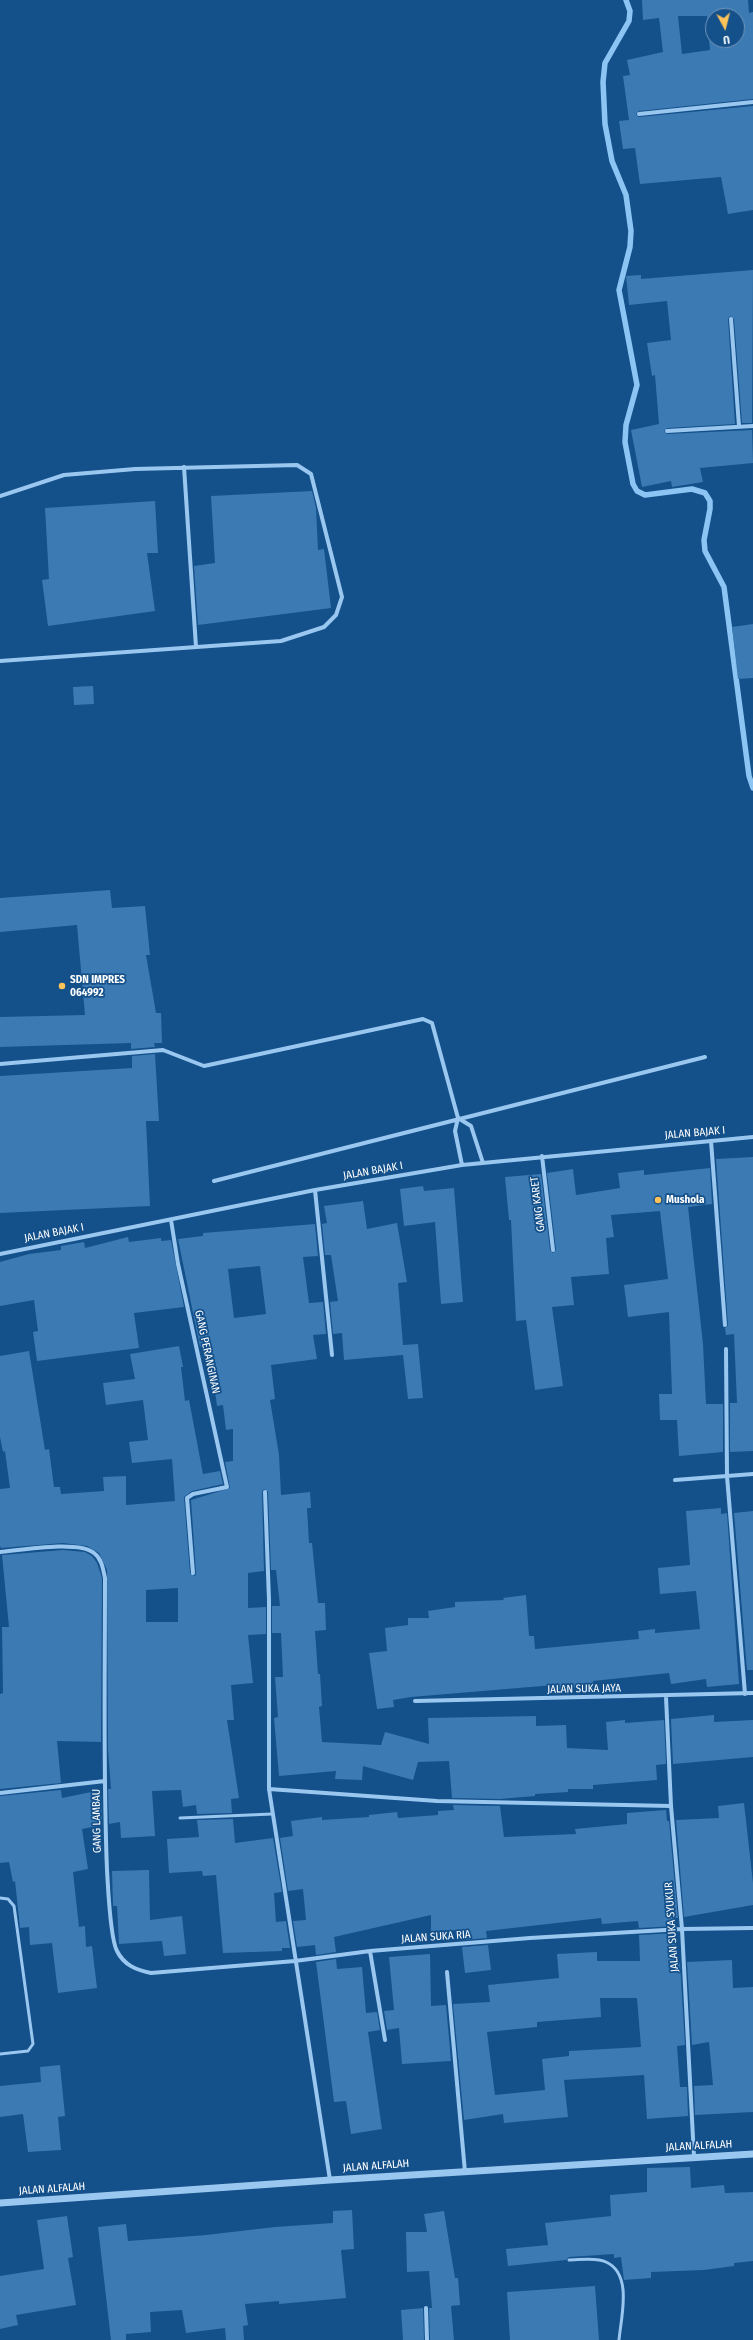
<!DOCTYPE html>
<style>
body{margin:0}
#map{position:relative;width:753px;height:2340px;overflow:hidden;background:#14508a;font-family:"Fira Sans Condensed",sans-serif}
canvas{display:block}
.north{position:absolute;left:705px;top:8px;width:40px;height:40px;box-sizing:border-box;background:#14508a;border:1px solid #7296b9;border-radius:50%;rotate:173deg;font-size:11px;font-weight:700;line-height:16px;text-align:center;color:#fff}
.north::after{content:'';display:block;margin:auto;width:14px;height:18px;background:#ffc359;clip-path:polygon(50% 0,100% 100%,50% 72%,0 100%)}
</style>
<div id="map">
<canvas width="753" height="2340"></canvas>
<div class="north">U</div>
</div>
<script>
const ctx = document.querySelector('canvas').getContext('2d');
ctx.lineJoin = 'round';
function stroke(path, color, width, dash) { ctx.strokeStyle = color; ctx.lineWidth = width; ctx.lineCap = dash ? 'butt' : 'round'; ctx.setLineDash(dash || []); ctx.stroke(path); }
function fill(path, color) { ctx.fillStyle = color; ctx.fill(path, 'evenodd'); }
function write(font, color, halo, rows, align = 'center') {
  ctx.font = font + ' "Fira Sans Condensed",sans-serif'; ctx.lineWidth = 3.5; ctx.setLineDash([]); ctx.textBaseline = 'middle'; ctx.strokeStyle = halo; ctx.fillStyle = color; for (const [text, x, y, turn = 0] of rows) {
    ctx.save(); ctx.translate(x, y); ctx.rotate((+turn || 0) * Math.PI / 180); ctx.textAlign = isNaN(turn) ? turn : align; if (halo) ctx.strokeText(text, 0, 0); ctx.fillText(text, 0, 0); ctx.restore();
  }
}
const stream = new Path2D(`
 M626 0 630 11 629 21 605 63 603 82 605 124 612 161 626 195 631 231 630 247 619 290 637 385 626 425 625 442 633 484 637 491 645 495 692 489 705 493 710 501V509L704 540 705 551 724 587 749 776 753 788`);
const building = new Path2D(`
 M642 0H748L749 13 753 12V99L639 111 636 114 639 117 753 106V210L728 214 721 177 640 184 635 148 623 149 619 121 629 120 623 76 630 75 627 60 663 52 659 18 643 20ZM678 16H707L710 50 682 54ZM713 16H737V40H713Z
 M753 270 752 423H742L734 319 730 316 728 319 735 424 667 428 664 431 667 434 752 430 753 463 700 468 703 482 672 487 671 481 642 487 631 430 659 424 655 375 652 376 647 343 671 340 667 301 629 305 626 276 641 275V279Z
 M312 491 316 508 318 550 324 549 331 608 198 625 194 566 215 563 211 496Z
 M155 501 158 553H147L155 611 48 626 42 580 49 579 45 508Z
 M753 624V678L738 679 732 627Z
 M93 686 94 704 74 705 73 687Z
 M110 890 112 908 145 906 150 955H146L156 1013H161L162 1043H154L155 1047 131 1049V1043L0 1047V1017L85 1015 77 925 0 932V898Z
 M155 1054 159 1121H146L150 1206 0 1213V1076L132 1068V1056Z
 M753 1157V1451L730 1452V1403H737L734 1334 726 1335 725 1328 728 1325 716 1159Z
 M710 1168 712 1204 688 1207 703 1344 706 1404H723V1452L679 1456 677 1420H660L659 1394H672L669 1312 628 1317 624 1285 668 1279 660 1211 611 1215 614 1237 606 1238 609 1274 571 1277 574 1305 552 1307 563 1386 535 1390 526 1320 516 1321 511 1220H509L505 1177 541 1174 550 1250 553 1253 556 1250 547 1173 573 1169 576 1195 620 1188 618 1173 644 1170V1175Z
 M423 1186 424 1191 454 1188 463 1302 441 1304 435 1222 404 1226 400 1189Z
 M363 1201 367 1229 397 1223 407 1282 398 1283 403 1345 418 1344 423 1398 408 1399 403 1355 344 1360 342 1333 333 1334 330 1302 338 1301 331 1255H325L322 1224 327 1223 324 1206Z
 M315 1224 318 1256 303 1257 309 1303 323 1302 326 1334 313 1335 317 1359 271 1365 275 1399 270 1400 279 1455 281 1495 310 1492 311 1508H307L309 1543H312L318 1603H325L326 1630 315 1631 318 1674H320L322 1706 319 1707 322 1742 381 1745 385 1732 429 1744 428 1718 536 1716V1726L566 1725 567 1748 608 1750 606 1722 625 1720V1723L664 1720 666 1764 656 1765 657 1780 593 1785V1789H568V1792L535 1794V1796L500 1799 452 1798 449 1761 418 1762 413 1780 363 1766 362 1780 335 1779 336 1771 279 1776 274 1718 278 1717 275 1677H283L281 1633H272V1606H280L276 1570H271L268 1492 264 1489 262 1492 264 1571 248 1573V1608L266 1607V1634L248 1635 253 1683 231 1685 234 1720H227L239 1798 231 1799 232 1813 197 1814 196 1805 183 1807 181 1790 152 1791 155 1836 121 1838 120 1822 109 1824 108 1789H111L108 1749 107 1570 99 1553 87 1546 63 1543 1 1548 0 1546V1489L10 1488 5 1451 3 1452 0 1437V1356L29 1351 45 1450 49 1449 54 1487H60L61 1494 104 1491 103 1477 126 1476V1505L175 1501 172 1459 132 1463 129 1442 148 1440 143 1400 106 1405 103 1383 135 1379 130 1354 179 1346 183 1367H181L185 1401 189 1400 203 1474 220 1471 223 1484 192 1491 184 1497 190 1573 195 1576 196 1573 191 1500 230 1488 225 1462 233 1461V1429L226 1430 223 1405 217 1406 209 1346 200 1347 178 1239 203 1236V1233ZM260 1266 266 1314 234 1318 228 1269ZM178 1588V1622H146V1590Z
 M128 1237 129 1242 161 1238V1241L171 1240 184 1307 134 1313 139 1348 37 1361 33 1332 38 1331 34 1300 0 1306V1262L29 1254 61 1250V1246L84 1242 85 1248Z
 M721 1508V1514L727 1513 739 1684 707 1687 706 1679 671 1684 669 1673 593 1681 594 1685 554 1690V1685L411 1697 393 1700 394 1707 377 1709 369 1653 387 1651 385 1628 408 1625V1618H429L428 1611 455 1607V1602L504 1600 503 1598 526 1595 529 1636H534L535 1649 639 1639 638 1631 655 1629V1633L700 1629 696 1591 660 1594 658 1568 690 1565 686 1511Z
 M753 1511V1670H747L734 1513Z
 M63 1550 85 1552 92 1556 97 1563 102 1578 101 1742 57 1741 61 1783 0 1789V1694L3 1693 2 1627H9L2 1555Z
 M714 1715V1722L753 1720V1757L673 1764 671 1719Z
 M61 1790 62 1798 101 1790 102 1825 82 1829 88 1869 73 1872 79 1927 85 1926 86 1947 92 1946 97 1988 58 1993 52 1943 30 1945 29 1927 20 1928 15 1881 13 1882 9 1862 0 1863V1796Z
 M744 1803 753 1883V1905L684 1917 676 1820 719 1818 718 1806Z
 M453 1805 500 1806 504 1837 576 1834 575 1829 627 1824V1813L666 1810 667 1821H669L678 1918H675L676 1926 639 1928 638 1921 602 1924 601 1918 486 1931 487 1938 462 1940 460 1930 431 1931V1915L334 1937 336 1952 316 1955 315 1945 297 1947 293 1921 306 1920 303 1889 288 1891 280 1838 293 1836 291 1821 322 1817V1820L369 1817V1815L397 1812 398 1818 438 1815V1811L454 1810Z
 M233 1819 235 1843 273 1838 282 1892 274 1893 276 1922 286 1921 290 1948H282V1951L223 1953 216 1875 203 1876 202 1871 169 1873 167 1839 199 1837 197 1820Z
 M149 1870 150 1920 182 1916 186 1954 164 1956 162 1941 119 1944 117 1906H113L112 1871Z
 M676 1933 677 1963H680L685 2045 677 2046 680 2087H687L688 2116 647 2119 644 2075 564 2080 568 2117 504 2123 503 2114 464 2120 453 2004 490 2002 488 1985 559 1978 557 1954 597 1952V1961H640L639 1935ZM600 1998H637L641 2047 569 2051V2056L542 2059 545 2090 495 2095 487 2032 537 2027V2022L601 2017Z
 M488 1945 491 1970 465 1973 462 1947Z
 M430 1954 431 2006 446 2005 451 2061 402 2064 399 2028 387 2030 384 2011 394 2010 389 1957Z
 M336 1959 337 1969 362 1967 366 2013 377 2012 380 2030 368 2032 382 2129 351 2134 346 2101 334 2102 316 1962Z
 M732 1960 733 1988 753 1987V2112L695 2115 694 2086 713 2085 709 2042 692 2045 687 1962Z
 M60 2065 65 2116 58 2117 61 2150 28 2152 23 2114 0 2117V2086L41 2082 40 2067Z
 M690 2167 691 2188 724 2185 725 2193 753 2192V2261L734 2263V2266L704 2270 651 2272V2278L624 2280 621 2257 614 2258V2254L569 2257 566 2260 508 2266 506 2249 548 2245 545 2223 611 2216 610 2195 647 2192V2168Z
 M352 2210 354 2249 341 2250 346 2298 279 2304V2301L245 2304 248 2325 243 2326 244 2340H226L225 2328 186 2333 182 2310 150 2312 151 2332 126 2334V2340H111L98 2227 126 2224 128 2241 206 2235 275 2227 333 2223V2211Z
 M444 2211 455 2278H458L460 2305 451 2306 454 2340H430L429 2308H432L429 2271 407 2272 406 2232H427L424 2214Z
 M67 2216 73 2257 68 2258 76 2305 16 2315 18 2325 0 2329V2276L44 2269 37 2220Z
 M595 2286 599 2340H510L507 2292Z
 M423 2308 424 2340H403L401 2310Z`);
const service = new Path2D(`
 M180 1818 272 1814
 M0 1898 8 1899 14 1906 33 2044 28 2051 0 2054
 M569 2260C579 2260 597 2257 606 2262 633 2274 621 2317 619 2340`);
const minor = new Path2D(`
 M639 114 753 102
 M731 319 739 426
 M667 431 753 426
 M184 467 196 647
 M0 496 64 475 135 469 297 465 311 474 342 597 336 615 324 627 281 641 0 661
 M0 1064 163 1050 204 1066 423 1019 432 1023 458 1118 455 1131 462 1165
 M458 1118 471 1126 483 1163
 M711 1141 725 1325
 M542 1156 553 1250
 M214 1181 705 1057
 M315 1190 332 1355
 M171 1220 178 1264 227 1487 193 1494 187 1498 193 1573
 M0 1254 315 1190 462 1165 753 1137
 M726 1349 727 1476 745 1694
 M675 1480 753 1474
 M265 1492 269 1600V1789
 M0 1552C21 1550 79 1540 94 1553 102 1559 103 1569 105 1578 105 1675 103 1773 107 1870 108 1886 110 1938 117 1951 124 1965 136 1970 151 1973L295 1961 370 1951 530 1938 682 1929 753 1928
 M666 1697 671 1806 682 1929 694 2157
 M415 1701 753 1693
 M0 1793 105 1781
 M370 1951 385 2040
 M447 1972 465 2172
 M330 2180 269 1789 437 1801 671 1806
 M426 2308 427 2340`);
const tertiary = new Path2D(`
 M0 2203 330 2180 753 2154`);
const markers = [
 [62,986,4,"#ffc359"],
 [658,1200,4,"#ffc359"]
];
const poiNames = [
 ["SDN IMPRES",70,980],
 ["064992",70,993],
 ["Mushola",666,1200]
];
const streetNames = [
 ["JALAN BAJAK I",695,1133,-5],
 ["JALAN BAJAK I",373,1171,-10],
 ["GANG KARET",538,1204,-97],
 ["JALAN BAJAK I",54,1233,-11],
 ["GANG PERANGINAN",207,1352,78],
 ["JALAN SUKA JAYA",584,1689,-1],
 ["GANG LAMBAU",97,1821,-91],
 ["JALAN SUKA SYUKUR",672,1927,-94],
 ["JALAN SUKA RIA",436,1937,-4],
 ["JALAN ALFALAH",699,2146,-3],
 ["JALAN ALFALAH",376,2166,-4],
 ["JALAN ALFALAH",52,2189,-4]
];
stroke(stream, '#8cc4f3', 5.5);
fill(building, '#3c7ab3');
stroke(service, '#9ac7f0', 3);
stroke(minor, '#9ac7f0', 4);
stroke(tertiary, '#9ac7f0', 7);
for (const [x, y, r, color] of markers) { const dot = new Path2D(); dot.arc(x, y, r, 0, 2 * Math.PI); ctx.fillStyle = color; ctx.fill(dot); stroke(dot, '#14508a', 1.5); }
write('bold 11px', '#fff', '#14508a', poiNames, 'left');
write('11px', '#fff', '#14508a', streetNames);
</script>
